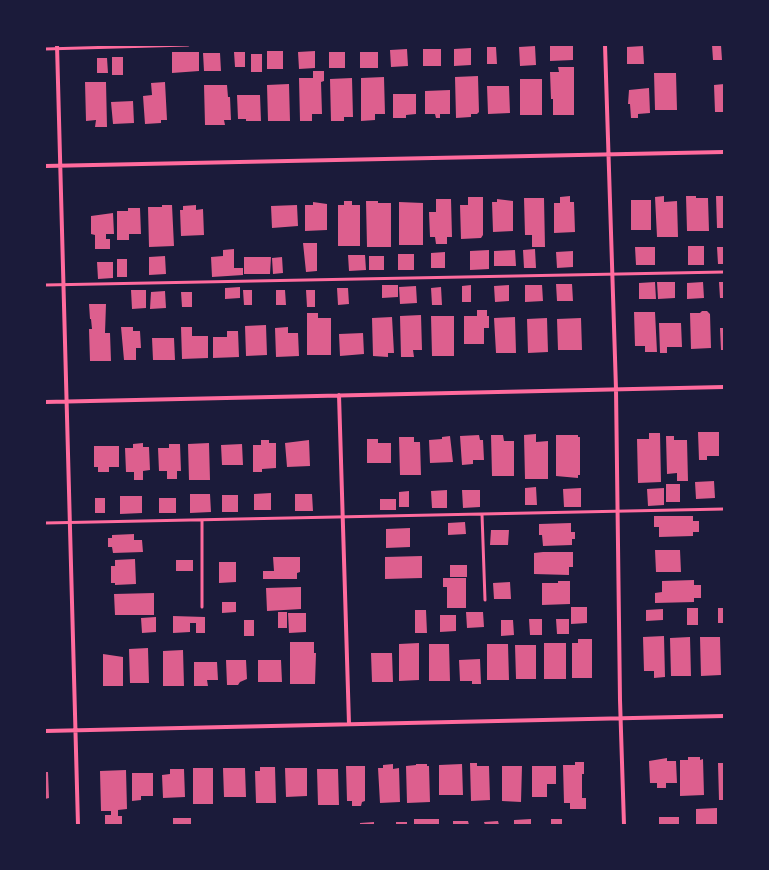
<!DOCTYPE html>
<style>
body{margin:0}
#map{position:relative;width:769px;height:870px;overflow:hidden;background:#1b1b3a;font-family:"Roboto Condensed",sans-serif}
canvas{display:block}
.frame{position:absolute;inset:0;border:46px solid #1b1b3a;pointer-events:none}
</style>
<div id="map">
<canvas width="769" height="870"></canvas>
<div class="frame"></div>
</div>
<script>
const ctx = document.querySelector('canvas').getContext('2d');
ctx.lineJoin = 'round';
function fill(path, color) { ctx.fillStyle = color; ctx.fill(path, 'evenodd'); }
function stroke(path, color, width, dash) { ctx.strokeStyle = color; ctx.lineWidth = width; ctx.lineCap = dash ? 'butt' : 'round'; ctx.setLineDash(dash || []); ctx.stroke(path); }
const building = new Path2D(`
 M550 45H573V60L550 61Z
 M712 45H721L722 60H713Z
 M535 46 536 65 520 66 519 47Z
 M643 46 644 64H627V47Z
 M487 47H496L497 64H487Z
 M471 48V65L454 66V49Z
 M407 49 408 66 391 67 390 50Z
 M423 49H441V66H423Z
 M267 51H283V69H267Z
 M315 51V68L299 69 298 52Z
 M172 52H199V71L172 73Z
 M234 52H245V67H235Z
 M329 52H345V68H329Z
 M360 52H378V68H360Z
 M203 53H220L221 71H204Z
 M251 54H262V72H251Z
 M112 57H123V75H112Z
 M97 58H107L108 73H97Z
 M558 67H574V115H553V99H551L550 72H559Z
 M313 71H324V81L321 82 322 114H312V121H300L299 78H313Z
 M654 73H676L677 110H655Z
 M478 76 479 112 477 114H471V117L456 118 455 77Z
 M384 77 385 114H375V120L361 121V78Z
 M352 78 353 117H344V121H331L330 79Z
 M520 79H542V115H520Z
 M85 82H106L107 127H95L96 120 86 121Z
 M165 82 167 120H161V123L145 124 143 96 152 95 151 83Z
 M289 84 290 121H268L267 85Z
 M724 84V112H715L714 85Z
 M204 85H227L228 97H230L231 120H224L225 125H205Z
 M487 86H509L510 113 488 114Z
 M649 88 650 113 638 114V118H631L630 104H628L629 90Z
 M450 90V114H440V118H436L435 114H425V91Z
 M393 94H416V114L406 115V118H393Z
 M237 95H260L261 121H246V119H238Z
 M133 101 134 123 113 124 111 102Z
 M570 196V202H574L575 232 554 233V203H560V197Z
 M664 196V202L677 201 678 237H657L655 197Z
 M686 196H696V198H708L709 231H687Z
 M716 196H724V228H717Z
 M468 197H483V235L481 238 461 239 460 205H468Z
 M524 198H544L545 247H532V235H525Z
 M436 199H451L452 237H447V244H436L435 237H430L429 212H436Z
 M497 199 513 201V231L493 232 492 202H497Z
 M631 200H651V230H631Z
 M344 201H352V205H360V246H338V205H344Z
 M366 201H378V203H391V247H367Z
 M313 202 327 204V230L305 231V205H313Z
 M399 202 423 203V245H399Z
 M162 205H172L174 246 149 247 148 207H162Z
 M196 205V210L203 209 204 235 181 236 180 210H183V206Z
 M297 205 298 226 272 228 271 206Z
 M128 208H140L141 234H129V240H117V211H128Z
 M113 213 114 234H106V239H110V249H95V235L91 234V216Z
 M303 243H317V271L306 272Z
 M688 246H704V265H688Z
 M635 247H655V265H636Z
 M717 247H724V264H718Z
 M234 249V268H243V275L212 277 211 257 223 256V250Z
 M535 249 536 268H524L523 250Z
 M489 250V269L470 270V251Z
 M515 250 516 266H494V251Z
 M573 251V267L557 268 556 252Z
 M445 252V268H431V253Z
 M398 254H414V270H398Z
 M348 255H365L366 270 349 271Z
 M165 256 166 274 149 275V257Z
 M369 256H384V270H369Z
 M244 257H271L270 274H244Z
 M282 257 283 273 273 274 272 258Z
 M117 259H127V277H117Z
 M97 262H113V278L98 279Z
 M655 282 656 299H639V283Z
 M657 282H675V298L658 299Z
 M703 282 704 298 687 299V283Z
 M719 282H724V298H720Z
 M556 284H572L573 301H557Z
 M382 285H398V297L382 298Z
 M471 285V302H462V286Z
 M509 285V301L495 302 494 286Z
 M525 285H542L543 301 525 302Z
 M416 286 417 303 400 304 399 287Z
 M240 287V298L225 299V288Z
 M441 287 442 305H432L431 288Z
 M337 288H348L349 304 338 305Z
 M131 290H146V308L132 309Z
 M243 290H252V305H244Z
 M276 290H285L286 305H276Z
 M306 290H315V307H307Z
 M165 291 166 308 150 309 151 292Z
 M181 292H192V307H182Z
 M89 304H106L105 333H110L111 361H90L89 329H92L91 319H90Z
 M477 310H487V316H489V328H484V344H464V316H477Z
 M702 311H707L710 314 711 348 691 349 690 313H700Z
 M634 312H655L657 352H645V346H635Z
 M307 313H318V318H331V355H307Z
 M421 315 422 350H413L414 357H401L400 316Z
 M431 316H454V356H432Z
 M392 317 394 353H388V357L373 356 372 318Z
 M515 317 516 353H496L494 318Z
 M547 318 548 352 528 353 527 319Z
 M581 318 582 350H558L557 319Z
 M659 323H681L682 347H667V353H660Z
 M266 325 267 355 246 356 245 326Z
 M121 327H133V331H140L141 348H136V360H124Z
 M181 327H192V336H208V358L182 359Z
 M288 327V333H298L299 356 276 357 275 328Z
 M720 328H724V350H721Z
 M227 331H238L239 357 213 358V337H227Z
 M363 333 364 354 340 356 339 334Z
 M152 338H174L175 360H153Z
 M698 432H719V456H707V460H699Z
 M649 433H660L661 482 638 483 637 439H649Z
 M536 434V442L548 441V479H525L524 435Z
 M479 435 480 440H483L484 460H473V464L462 465 460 436Z
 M491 435H503L504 441H514V476H492Z
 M556 435H578V437H580V475H578V478L556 476Z
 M450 436 453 462 430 463 429 440 442 439V437Z
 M666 436H674V440H687L688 481H677V473L667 474Z
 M399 437H414V442H420L421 475H400Z
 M367 439H378V443H391V463H367Z
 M261 440H269V443H276V468L262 469V472H253V445H261Z
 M309 440 310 466 287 467 285 443Z
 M143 443V447H149L150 470 143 471V480H134V472H126L125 448H133V444Z
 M209 443 210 480H189L188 444Z
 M169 444H180L181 471H177V479H167V471H159L158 448H169Z
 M242 444 243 465H222L221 445Z
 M94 446H119V467H109V472H98V467H94Z
 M714 481 715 498 696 499 695 482Z
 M666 484H680V502H666Z
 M536 487 537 505H525V488Z
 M581 488V507H564L563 489Z
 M664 488V505L648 506 647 489Z
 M447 490V508H432L431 491Z
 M462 490H480V507L463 508Z
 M409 491V507H399V492Z
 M271 493V510H254V494Z
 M190 494H210L211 512 190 513Z
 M295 494H312L313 511H295Z
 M222 495H238V512H222Z
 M120 496H142V513L120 514Z
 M95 498H105V513H95Z
 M159 498H176V513H159Z
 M380 499H396V510H380Z
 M654 516H693V521H699V532H693V536L659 537V527H654Z
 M465 522 466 534 448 535V523Z
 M571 523V532H575V539H572V545L543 546 542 535H539V524Z
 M410 528V547L386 548V529Z
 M491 530H509L508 545H490Z
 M134 534V540H142L143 552 113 553 112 547H108V538H112V535Z
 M655 550H680L681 572H656Z
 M543 552H573V567H569V575L534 574V553Z
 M422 556V578L385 579V557Z
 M273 557H300V572L297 573V579H263V571H274Z
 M135 559 136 584 115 585V583H111V566H115V560Z
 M176 560H193V571H176Z
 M219 562H236V582L219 583Z
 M450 565H467V577H450Z
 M443 578H466V608H447V587H443Z
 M694 580V585H701V598H694V602L655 603V593L662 592V581Z
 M558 581H570V604L542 605V583H558Z
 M510 582 511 599H494L493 583Z
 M301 587V609L267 611 266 588Z
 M154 593V615H115L114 594Z
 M222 602H236V612L222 613Z
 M571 607H587V623L571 624Z
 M687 608H698V625H687Z
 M718 608H724V623H718Z
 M663 609V620L646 621V610Z
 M415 610H426L427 633H415Z
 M278 612H287V628H278Z
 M466 612H483L484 627 467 628Z
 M288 613H306V632L289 633Z
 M440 615H456V631L440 632Z
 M173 616 205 617V633H196V623H190V632L173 633Z
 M156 617V632L142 633 141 618Z
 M529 619H542V635H530Z
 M556 619H569V634H557Z
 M244 620H254V636H244Z
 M501 620H513L514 635 501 636Z
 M664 636 665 677 654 678V671H644L643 637Z
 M690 637 691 676H671L670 638Z
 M700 637H720L721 675 701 676Z
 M578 639H592V678H572V643H578Z
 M290 642H314V653H316L315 684H290Z
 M419 643V680L399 681V644Z
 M544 643H566V679H544Z
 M429 644H449L450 681H429Z
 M487 644H508L509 680H487Z
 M515 645H536V679H516Z
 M148 648 149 683H130L129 649Z
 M183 650 184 686H163V651Z
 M371 653H392L393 682H372Z
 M103 654 123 657V686H103Z
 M480 659 481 684H472V681H460L459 660Z
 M226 660H246L247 679 240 682 238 685H227Z
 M258 660H281L282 682H258Z
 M194 662H217L218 680H207L208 686H194Z
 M688 757H700V760L703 759 704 795 680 796V760H688Z
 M667 758V761H676L677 783H666V788H657V783H650L649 761Z
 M575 762H584V774H582V798H586V809H570V803H564L563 765H575Z
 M470 763H477V766H489L490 800 471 801Z
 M718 763H724V800H719Z
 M393 764V769L399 768 400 802 380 803 378 768H383V765Z
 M416 764H427V766H429L430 802 407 803 406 766 416 765Z
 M462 764 463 795H439V765Z
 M346 766H365V801L362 802 361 806H352V801H347Z
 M502 766H522L521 802 502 801Z
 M532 766H556V784H547V797H532Z
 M260 767H275L276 803H256L255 771H260Z
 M193 768H213V804H193Z
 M223 768H245L246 797H224Z
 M285 768H307V796L286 797Z
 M170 769H184L185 797 163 798 162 775 170 774Z
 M317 769H338L339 805H318Z
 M126 770 127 809 118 810V816H122V825H105V815H111V811H101L100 771Z
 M45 772H48L49 798 45 799Z
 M132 773H153V796H141V800L132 801Z
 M717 808V825H696V809Z
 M659 817H679V825H659Z
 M173 818H191V825H173Z
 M414 819H439V825H414Z
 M531 819V825H514V820Z
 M551 819H562V825H551Z
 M453 821H468L469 825H453Z
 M498 821 499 825H485L484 822Z
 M374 822V825H360V823Z
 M396 822H407V825H396Z`);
const service = new Path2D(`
 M45 49 188 45
 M45 285 724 272
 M482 514 485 600
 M202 521V607
 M45 523 724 509`);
const minor = new Path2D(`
 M57 45 78 825
 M605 45 616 389 620 700 624 825
 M45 166 724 152
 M339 395 349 724
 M45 402 724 387
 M45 731 724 716`);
fill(building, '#dd5f8e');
stroke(service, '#ff6b9d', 3);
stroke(minor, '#ff6b9d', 4);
</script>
